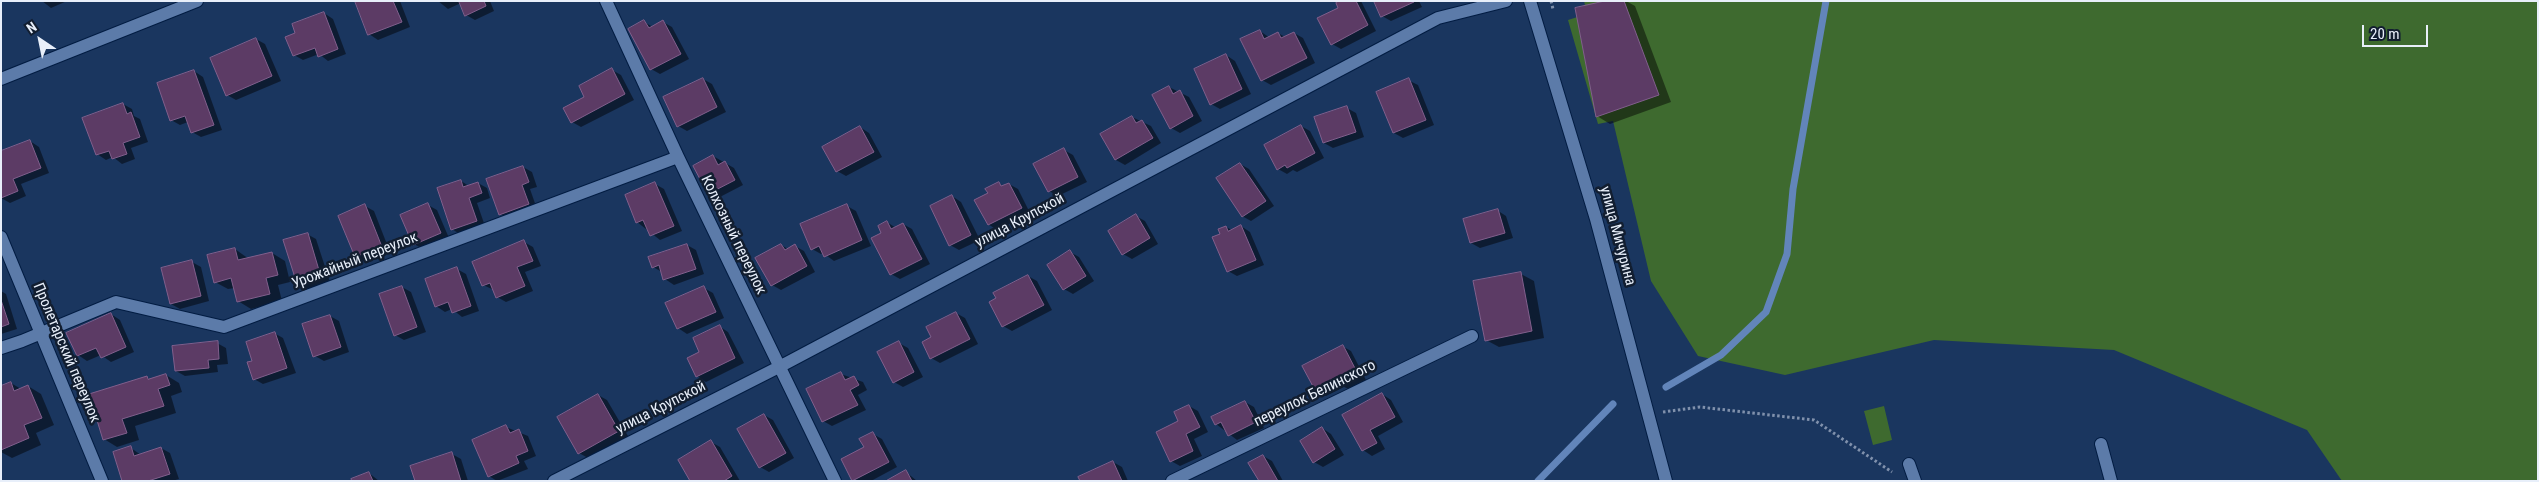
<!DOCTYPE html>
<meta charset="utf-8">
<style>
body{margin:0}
#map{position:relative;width:2539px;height:482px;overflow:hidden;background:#1a365f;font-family:"Roboto Condensed",sans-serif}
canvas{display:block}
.frame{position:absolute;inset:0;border:2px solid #e8effa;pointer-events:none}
.north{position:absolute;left:15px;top:15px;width:50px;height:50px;-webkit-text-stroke:4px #121e30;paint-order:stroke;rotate:326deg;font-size:14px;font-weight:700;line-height:20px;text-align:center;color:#e8effa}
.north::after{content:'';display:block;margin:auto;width:18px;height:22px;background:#e8effa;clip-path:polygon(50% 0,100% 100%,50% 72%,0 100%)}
.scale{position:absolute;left:2362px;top:25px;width:66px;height:22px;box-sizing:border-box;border:2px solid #e8effa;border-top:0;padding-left:6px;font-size:15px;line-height:18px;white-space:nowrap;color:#e8effa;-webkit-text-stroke:4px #121e30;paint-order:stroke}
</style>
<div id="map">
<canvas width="2539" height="482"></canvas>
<div class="frame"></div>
<div class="north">N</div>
<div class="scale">20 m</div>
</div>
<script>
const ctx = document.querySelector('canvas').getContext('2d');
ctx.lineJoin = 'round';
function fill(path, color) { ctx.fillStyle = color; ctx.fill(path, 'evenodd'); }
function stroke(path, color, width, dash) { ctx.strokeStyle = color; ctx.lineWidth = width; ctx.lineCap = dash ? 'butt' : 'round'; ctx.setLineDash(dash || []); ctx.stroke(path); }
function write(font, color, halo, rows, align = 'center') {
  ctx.font = font + ' "Roboto Condensed",sans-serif'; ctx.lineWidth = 5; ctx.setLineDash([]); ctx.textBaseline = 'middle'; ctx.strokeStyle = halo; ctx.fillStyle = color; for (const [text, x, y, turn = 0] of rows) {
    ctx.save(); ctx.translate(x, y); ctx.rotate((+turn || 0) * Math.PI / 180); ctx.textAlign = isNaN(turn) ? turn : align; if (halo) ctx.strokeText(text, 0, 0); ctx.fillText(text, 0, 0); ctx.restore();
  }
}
const green = new Path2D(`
 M1584 1H2538V481H2342L2307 430 2114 350 1934 340 1785 375 1698 356 1651 281 1613 121 1598 124 1568 20 1587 14Z
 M1884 406 1892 440 1873 445 1864 411Z`);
const shadow = new Path2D(`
 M42 1H67L51 8Z
 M356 1H400L410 27 378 40 369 34Z
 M438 1H490L494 11 475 20 466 15 461 3 448 9Z
 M1342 1H1361L1376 31 1341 49 1332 44Z
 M1375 1H1419L1422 7 1391 21 1382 16Z
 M1611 1H1626L1635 6 1671 102 1610 124 1597 116Z
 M324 13 333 19 346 54 328 61 319 54 303 60 294 55 297 34Z
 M644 22 653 27 663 22 672 27 689 59 660 74 651 69Z
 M1260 31 1270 38 1278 33 1285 37 1294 33 1303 38 1315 63 1271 85 1262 80Z
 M256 39 265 44 281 81 236 100 227 95Z
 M1226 55 1235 61 1251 94 1220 109 1211 104Z
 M612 70 621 75 634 100 581 127 572 122 586 97Z
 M194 71 203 77 222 130 201 137 192 132 188 122 180 125 171 120Z
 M703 79 712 84 726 112 687 131 678 126Z
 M1408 80 1418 85 1434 125 1403 138 1394 133Z
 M1169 87 1189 97 1202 121 1180 133 1171 128Z
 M123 104 132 109 134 116 140 119 148 142 131 148 135 159 122 164 113 157 106 160 97 154Z
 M1347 108 1356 113 1364 137 1333 148 1324 143Z
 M1132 117 1151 126 1161 143 1125 165 1116 160Z
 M1301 126 1310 131 1324 158 1297 172 1293 170 1287 174 1278 169Z
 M860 127 869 133 882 157 846 176 837 171Z
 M30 141 39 147 49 173 21 184 26 196 10 203 1 198Z
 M1064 150 1073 155 1087 182 1058 196 1049 191Z
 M713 156 734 168 743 185 718 198 709 193Z
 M1240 164 1249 169 1274 206 1251 221 1242 216Z
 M523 167 532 172 537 187 530 189 537 209 509 219 500 214Z
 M461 181 469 186 478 183 487 188 490 198 477 203 485 226 461 235 452 229Z
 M655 184 664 189 682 231 660 240 637 222Z
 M999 184 1004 186 1009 184 1018 189 1030 213 997 230 988 224 989 193Z
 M952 196 961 202 980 240 959 250 950 245Z
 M428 205 437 210 449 238 423 249 414 244Z
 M365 206 374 211 390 252 365 262 356 257 339 216Z
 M847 206 856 211 871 246 834 261 823 253 821 254 812 249Z
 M1497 210 1506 216 1513 238 1480 248 1471 243 1465 220Z
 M1136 216 1145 221 1158 244 1132 259 1123 254Z
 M887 222 896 228 903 224 912 229 930 264 900 279 891 274 883 233Z
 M1241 226 1250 232 1264 265 1237 276 1228 271 1221 235 1226 227 1232 230Z
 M307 234 316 239 330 282 307 289 298 284Z
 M524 242 533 247 541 266 525 272 533 291 506 302 497 297 494 290 483 285Z
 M687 245 696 250 704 274 674 285 665 279 662 272 653 267Z
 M781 245 788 249 795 246 804 251 815 272 781 290 772 285Z
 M235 249 249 259 272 253 285 261 290 282 278 285 282 301 251 309 238 301 235 288 228 289 215 282Z
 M1070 252 1079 257 1094 281 1073 294 1064 289Z
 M192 262 201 267 209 301 180 309 171 304Z
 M457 269 466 274 479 311 462 317 452 309 445 312 436 306Z
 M1521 274 1534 281 1544 338 1499 347 1486 340Z
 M1028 276 1037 281 1052 310 1012 331 1003 326Z
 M402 287 411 292 426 332 404 340 395 335Z
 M704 288 713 293 724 318 687 334 678 328Z
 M1 291 6 294 17 329 1 334Z
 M956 313 965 318 978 344 940 363 931 358 933 338Z
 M111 314 120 320 134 352 111 362 101 355 87 361 78 355Z
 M330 316 339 321 349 352 324 361 315 356Z
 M719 326 728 332 744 363 706 382 697 376 688 358 701 352Z
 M274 333 283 338 296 373 263 384 254 379V361Z
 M217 343 226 348 228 364 217 365 218 372 185 376 176 371Z
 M899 343 908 348 923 377 903 387 894 382Z
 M1342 346 1351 351 1367 382 1351 390 1344 387 1326 396 1317 391Z
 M841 374 863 382 867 390 858 395 866 410 832 426 823 421Z
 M166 375 179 383 182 392 171 396 176 413 135 426 139 440 117 447 104 439 147 377 151 380Z
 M11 383 21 389 28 386 41 394 54 425 36 433 41 445 12 458 1 452V387Z
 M1382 394 1391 400 1403 422 1378 436 1385 449 1372 456 1363 450 1344 415Z
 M598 395 607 400 628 436 588 458 579 453Z
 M1245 402 1254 407 1264 428 1237 440 1216 424 1213 418Z
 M1189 406 1198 411 1208 432 1194 439 1202 456 1180 466 1171 461 1180 422Z
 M764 415 773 420 794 458 769 472 760 467Z
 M506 427 528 436 536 456 524 461 528 469 497 481 489 476Z
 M1322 428 1331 434 1344 455 1323 467 1314 462Z
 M873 434 882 439 897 467 871 481H854L865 448Z
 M711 442 720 447 740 481H691Z
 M131 448 141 455 161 448 170 453 179 479 172 481H123Z
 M452 454 461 459 468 481H416Z
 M1263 456 1272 461 1283 481H1260Z
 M1113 462 1122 467 1128 481H1081Z
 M906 472 917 481H889Z
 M369 473 379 481H353Z`);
const stream = new Path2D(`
 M1666 387 1721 355 1766 312 1787 254 1793 189 1826 1
 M1538 481 1613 404`);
const building = new Path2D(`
 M355 1H393L402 22 368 35Z
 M459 1H484L486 6 465 16Z
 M1339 1H1356L1368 25 1331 45 1317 18 1338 8 1336 3Z
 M1374 1H1414V2L1381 17Z
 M1605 1H1624L1659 95 1596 117 1575 8Z
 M324 12 338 49 318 57 315 48 293 56 285 37 295 33 292 24Z
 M644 20 649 28 663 20 681 54 650 70 628 29Z
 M1260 30 1264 39 1278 32 1281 38 1294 32 1307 58 1261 81 1240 39Z
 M256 38 272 76 226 96 210 58Z
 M1226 54 1242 89 1210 105 1194 69Z
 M612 68 625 94 571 123 563 108 584 97 579 86Z
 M194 70 214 125 191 133 185 116 170 121 157 83Z
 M703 78 717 107 677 127 663 97Z
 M1409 78 1426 120 1393 133 1376 92Z
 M1169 86 1173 94 1180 90 1193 116 1170 129 1152 95Z
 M123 103 127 114 131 112 140 137 123 143 127 154 112 159 109 151 96 155 82 118Z
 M1347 106 1356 132 1323 143 1314 117Z
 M1132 116 1136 123 1142 120 1153 138 1115 160 1100 134Z
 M1301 125 1315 153 1287 168 1285 165 1277 170 1264 145Z
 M860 126 874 152 836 172 822 147Z
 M30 140 41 168 13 179 18 191 1 198V151Z
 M1064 148 1078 177 1048 192 1033 164Z
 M713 155 718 165 725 161 735 180 708 194 693 166Z
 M1240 163 1266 201 1242 217 1216 178Z
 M523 166 529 182 522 185 529 204 499 215 486 179Z
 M461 180 463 187 478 182 482 193 469 198 477 221 451 230 437 188Z
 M655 182 674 226 650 236 643 220 636 223 625 195Z
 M999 182 1001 186 1009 183 1022 208 988 225 974 200 988 193 985 189Z
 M952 195 971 235 949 246 930 206Z
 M428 203 441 233 413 245 400 215Z
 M365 204 382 247 355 257 338 216Z
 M847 204 862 240 824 257 819 246 811 250 800 224Z
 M1498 209 1505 233 1470 243 1463 219Z
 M1136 214 1150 238 1122 255 1108 231Z
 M887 221 891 229 903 223 922 259 890 275 871 238 881 233 878 226Z
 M1241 225 1256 260 1227 272 1212 237 1220 234 1218 229 1226 226 1228 231Z
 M308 233 321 277 297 284 283 240Z
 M524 240 533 261 517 267 525 286 496 298 490 283 482 286 472 262Z
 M687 244 696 269 663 280 659 265 652 268 648 257Z
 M781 244 785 250 795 244 807 266 771 286 755 258Z
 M235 248 238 260 272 252 278 275 266 278 270 294 237 302 231 278 214 283 207 255Z
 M1070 250 1086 276 1063 290 1047 265Z
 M192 260 201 296 170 304 161 268Z
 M457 267 471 306 452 313 448 302 435 307 425 279Z
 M1521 272 1532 331 1485 341 1473 281Z
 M1028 275 1044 305 1002 327 989 302 996 298 993 293Z
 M402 286 417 327 394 336 379 294Z
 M704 286 716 312 677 329 665 303Z
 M1 300 9 324 1 327Z
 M956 312 970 339 930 359 922 342 931 337 926 327Z
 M111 313 126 347 101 358 96 348 77 356 66 333Z
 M330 315 341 347 313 357 302 324Z
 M720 325 735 358 696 377 687 358 699 352 693 338Z
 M275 332 287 368 253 380 247 362 252 361 246 342Z
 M218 341 219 359 208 360 209 368 175 371 172 346Z
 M899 341 914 372 893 383 877 352Z
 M1343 345 1359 376 1341 386 1338 380 1316 392 1302 366Z
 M841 372 845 380 854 376 859 385 850 390 858 405 822 422 806 389Z
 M166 374 170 385 158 389 164 406 122 419 127 433 103 440 89 394 147 376 148 379Z
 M11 382 14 391 28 385 42 418 24 425 29 438 1 450V386Z
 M1382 393 1395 417 1370 430 1377 443 1362 451 1342 415Z
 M598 394 619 431 578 454 557 417Z
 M1245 401 1256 422 1228 436 1221 422 1215 425 1211 417Z
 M1189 405 1200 427 1186 434 1193 451 1170 462 1156 432 1178 421 1174 412Z
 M764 414 786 453 759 468 737 429Z
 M506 425 510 433 519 429 528 451 516 456 519 463 488 477 472 440Z
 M1322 427 1335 449 1313 463 1300 441Z
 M873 432 889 462 852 481 841 459 864 447 859 439Z
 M711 440 732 476 724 481H690L678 460Z
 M131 446 134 456 161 447 170 474 148 481H122L113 452Z
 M452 452 461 481H415L410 466Z
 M1263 455 1278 481H1259L1248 463Z
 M1113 461 1122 481H1080L1078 477Z
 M906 470 912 481H886Z
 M369 472 373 481H352L351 479Z`);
const path = new Path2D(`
 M1551 1 1553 9
 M1663 412 1700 407 1814 420 1892 472`);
const street = new Path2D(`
 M606 1 678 157 835 481
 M1 79 197 1
 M1 237 102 481
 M1 348 22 341 116 302 224 327 678 157
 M2101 444 2111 481
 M1909 464 1915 481
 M554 481 779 367 1438 18 1506 1
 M1172 481 1472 336`);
const secondary = new Path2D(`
 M1530 1 1596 219 1666 481`);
const streetNames = [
 ["улица Крупской",1020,221,-28],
 ["Колхозный переулок",733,235,64],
 ["улица Мичурина",1617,236,75],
 ["Урожайный переулок",355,261,-21],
 ["Пролетарский переулок",66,353,67],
 ["переулок Белинского",1315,394,-26],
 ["улица Крупской",661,408,-27]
];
fill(green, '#3e6a2f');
fill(shadow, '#0007');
stroke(stream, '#6285ba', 7);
fill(building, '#5c3b65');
stroke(building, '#815f8c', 1);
stroke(street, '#021c42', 14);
stroke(secondary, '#021c42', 14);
stroke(path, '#8091ac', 3, [2.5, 2.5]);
stroke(street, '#5c7ba9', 12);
stroke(secondary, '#5c7ba9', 12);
write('15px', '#e8effa', '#121e30', streetNames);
</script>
